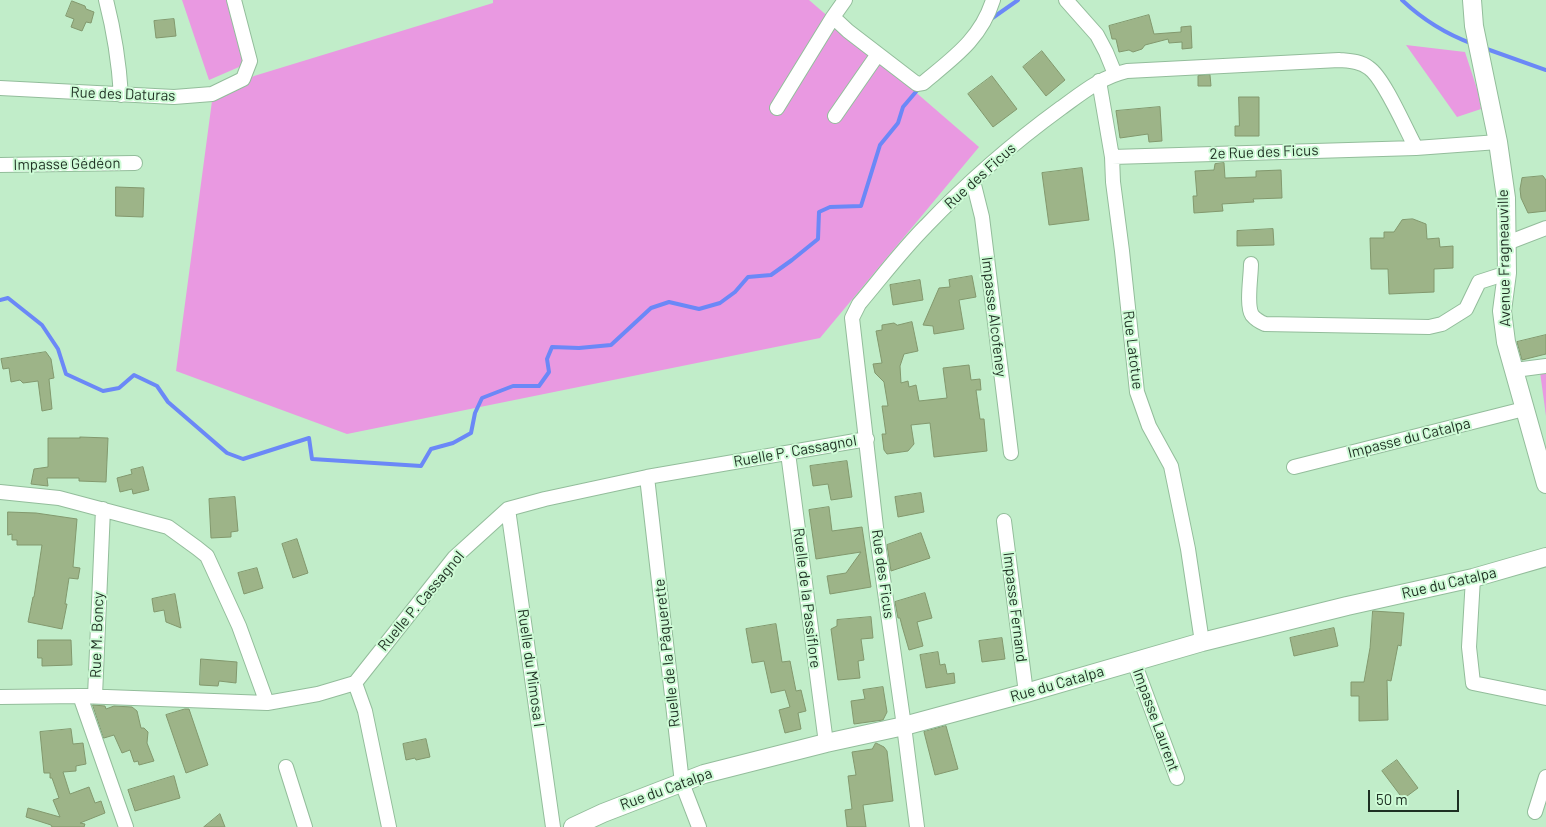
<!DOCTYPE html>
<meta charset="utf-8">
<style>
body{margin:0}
#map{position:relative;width:1546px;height:827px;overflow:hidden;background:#c1edc9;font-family:Barlow,sans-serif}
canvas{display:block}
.scale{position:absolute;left:1368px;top:790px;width:91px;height:22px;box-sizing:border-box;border:2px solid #1e2f22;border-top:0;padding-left:6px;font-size:15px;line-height:18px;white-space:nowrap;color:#1e2f22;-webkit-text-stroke:4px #cefbd6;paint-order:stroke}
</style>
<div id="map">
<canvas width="1546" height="827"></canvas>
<div class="scale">50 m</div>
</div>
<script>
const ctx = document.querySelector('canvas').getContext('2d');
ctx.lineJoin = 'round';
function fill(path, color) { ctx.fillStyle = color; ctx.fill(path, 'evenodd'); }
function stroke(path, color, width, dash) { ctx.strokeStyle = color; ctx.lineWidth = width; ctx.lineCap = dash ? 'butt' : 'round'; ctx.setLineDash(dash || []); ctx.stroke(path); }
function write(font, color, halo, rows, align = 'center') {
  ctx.font = font + ' Barlow,sans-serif'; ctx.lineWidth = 4; ctx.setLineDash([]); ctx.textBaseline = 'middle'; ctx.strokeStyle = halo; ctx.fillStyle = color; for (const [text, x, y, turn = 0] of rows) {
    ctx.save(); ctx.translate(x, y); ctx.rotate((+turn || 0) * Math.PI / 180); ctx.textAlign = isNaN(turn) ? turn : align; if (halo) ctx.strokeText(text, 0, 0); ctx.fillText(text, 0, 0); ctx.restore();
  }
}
const green = new Path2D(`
 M182 0H231L246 64 209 80Z
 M493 0H809L979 147 820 338 347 434 176 371 212 101 254 76 493 3Z
 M1406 45 1465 52 1478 92 1481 109 1457 117Z
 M1546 371V416L1540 372Z`);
const stream = new Path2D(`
 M1402 0C1423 20 1446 34 1473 44
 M991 19 1018 0
 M1484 48 1546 70
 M0 300 8 298 42 325 58 349 66 374 103 391 119 388 134 375 157 386 168 402 227 453 243 459 309 438 312 459 421 466 431 449 453 443 471 433 475 413 482 398 513 386H539L549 372 547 359 552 347 579 348 611 345 651 308 669 302 699 309 720 303 735 292 748 277 771 275 792 260 818 239 819 212 830 207 861 206 880 145 898 123 903 107 920 87`);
const building = new Path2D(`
 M72 1 85 6 86 9 94 12 91 23 86 22 82 31 71 27 74 19 66 16Z
 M1149 15 1154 34 1181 32V27L1191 26 1192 48 1182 49V42L1169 43 1168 39 1145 45 1142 49 1133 52 1129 50 1119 52 1116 39H1112L1109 26Z
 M174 19 176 36 156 38 154 21Z
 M1042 51 1065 80 1046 96 1023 67Z
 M1210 75 1211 86H1198V76Z
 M992 76 1017 109 993 127 968 94Z
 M1239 97H1259V136H1235V126H1239Z
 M1160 107 1162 141 1149 142 1148 134 1120 138 1116 111Z
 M1224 163 1225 178 1256 177V171L1281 170 1282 198 1253 199 1254 202 1222 204 1223 211 1194 213 1193 196H1197L1195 171 1214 170 1215 164Z
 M1082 168 1089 220 1049 225 1042 173Z
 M1543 176 1546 180V211L1528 213 1521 198 1520 189 1522 178Z
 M116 187 144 188 143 217 116 216Z
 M1413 219 1426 224 1427 239 1439 238 1440 247 1453 246V268L1434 269V292L1389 294 1388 269H1371L1370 238H1384V232H1394L1402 220Z
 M1273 229 1274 245 1237 246V231Z
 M972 276 976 297 959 300 964 329 934 334 933 326 923 325 939 288 950 287 949 280Z
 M920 280 923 300 893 305 890 285Z
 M912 322 918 351 904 354 900 366 901 383 908 381 909 387 916 385 919 401 947 398 943 368 969 365 971 380 980 379 981 390H976L980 419H984L987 451 934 457 930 423 911 425 914 444 908 451 887 454 884 450 882 434H886L882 406H888L884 382 875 373 873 364 882 363 876 331 882 330V325L894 323 897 325Z
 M1546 335V354L1522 360 1517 342Z
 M46 352 51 359 54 378 49 379 52 409 42 411 38 381 23 383 20 380 11 382 9 368 3 369 1 359Z
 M80 437 108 438 106 482 79 481V478H47L48 486 31 484 34 469 48 467V438H80Z
 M847 461 852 497 831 500 828 484 813 486 810 466Z
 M143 467 149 490 133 494 132 489 120 492 117 478 132 474 131 470Z
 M921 493 924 512 898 517 895 497Z
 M235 497 238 531 231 532V537L211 538 209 499Z
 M829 507 832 531 862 527 871 587 830 594 827 576 846 573 861 552 816 559 809 510Z
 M8 512 36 513 77 519 73 567 80 568 78 579 69 578 65 604H67L62 629 28 622 33 597H34L42 545H17V540H12V534L8 535Z
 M921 533 930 558 891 571 887 545Z
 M297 539 308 573 293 578 282 544Z
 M257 568 263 588 244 594 238 573Z
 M925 593 932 618 917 622 923 646 909 650 902 626 900 618H898L895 602Z
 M175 594 181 628 166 622 164 610 154 612 152 599Z
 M1373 611 1404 613 1401 646 1398 645 1391 681 1387 680 1388 720 1359 721V696H1351V682H1364L1370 648Z
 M871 617 873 638 861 639 864 660 858 661 860 678 838 680 831 629 837 626V620Z
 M776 624 782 662 790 661 796 691 801 690 806 711 798 713 801 729 785 733 779 710 790 707 785 690 771 693 764 661 752 663 746 629Z
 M1334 628 1338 646 1294 656 1290 638Z
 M1002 638 1005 659 982 662 979 641Z
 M38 640H71L72 665 42 666V658H38Z
 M938 652 940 665 945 664 947 674 954 673 955 683 926 688 920 655Z
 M201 659 237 662 236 683 219 681 218 686 200 685Z
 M883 687 887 712 883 720 854 724 851 701 865 699 863 690Z
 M93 705 105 706 106 709 114 706 132 707 137 711 141 728H144L148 732 147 743 154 761 139 765 138 761 134 762 130 750 122 753 114 735 104 738Z
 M185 709H189L208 765 186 773 166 715Z
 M946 726 958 769 935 775 924 732Z
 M71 729 73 744 83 743 86 764 76 766V771L63 772 70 794 89 787 95 803 101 801 105 813 80 823 85 824 84 827H52L51 825 26 817 28 808 60 817 53 800 59 798 52 778H50V773H44L40 732Z
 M426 739 430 757 416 760 415 758 406 760 403 744Z
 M876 743 884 747 887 751 893 801 863 805 866 827H847L845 810 852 809 848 776 856 775 852 752 872 749Z
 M1397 760 1418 788 1403 799 1382 771Z
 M174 776 180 798 135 811 128 790Z
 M220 814 225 827H204Z`);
const minor = new Path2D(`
 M106 0C114 31 119 63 121 95
 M845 0 833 17 848 31 917 84 923 83C953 58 981 39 993 0
 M1066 0 1097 35 1106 52 1115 74
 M1099 81 1112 157 1113 182 1122 251 1137 392 1149 426 1171 466 1188 549 1202 642
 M0 88 174 97 212 94 243 79 250 61 234 0
 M777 108 833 17
 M835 116 878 54
 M1112 157 1416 148 1498 142
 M0 165 135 163
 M973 181 982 217 1011 453
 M1507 243 1546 228
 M1251 264C1251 277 1246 305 1252 315 1256 320 1260 322 1265 324L1429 327 1442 324 1466 309 1479 282 1507 273
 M1515 370 1546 366
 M788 453 826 743
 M1294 467 1524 409
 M647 477 682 783 699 827
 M0 492 59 498 168 527 197 548 207 556 239 626 267 703
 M103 509 95 696H80L126 827
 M508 509 553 827
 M1004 521 1026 693
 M1473 578 1469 647 1473 683 1546 698
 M1134 662 1177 778
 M355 683 365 711 389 827
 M0 697 80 696 267 703 318 694 355 683 454 558 508 509 545 499 647 477 867 439
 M286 767 305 827
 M1535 812 1546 777
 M917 827 904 726 877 536 852 318 859 304C881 278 902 250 926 226 967 183 1013 143 1061 108 1082 93 1101 77 1127 71L1339 60C1350 61 1360 61 1369 68 1384 78 1406 130 1416 148`);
const tertiary = new Path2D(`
 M1472 0 1474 26 1498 142 1506 198 1507 273 1502 311 1506 342 1546 484
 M573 827 603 813 704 774 826 743 904 726 1026 693 1202 642 1347 606 1473 578 1546 557`);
const streetNames = [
 ["Rue des Daturas",123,94,2],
 ["2e Rue des Ficus",1264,152,-2],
 ["Impasse Gédéon",67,164,-1],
 ["Rue des Ficus",980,176,-42],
 ["Avenue Fragneauville",1504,258,-91],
 ["Impasse Alcofeney",994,317,83],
 ["Rue Latotue",1133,350,83],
 ["Impasse du Catalpa",1409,438,-14],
 ["Ruelle P. Cassagnol",795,451,-10],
 ["Rue des Ficus",883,574,82],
 ["Rue du Catalpa",1449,583,-13],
 ["Ruelle de la Passiflore",807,598,83],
 ["Ruelle P. Cassagnol",421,601,-50],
 ["Impasse Fernand",1015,607,83],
 ["Rue M. Boncy",97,635,-88],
 ["Ruelle de la Pâquerette",667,653,-96],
 ["Ruelle du Mimosa I",531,668,82],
 ["Rue du Catalpa",1057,684,-16],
 ["Impasse Laurent",1156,720,70],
 ["Rue du Catalpa",666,789,-20]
];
fill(green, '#e999e1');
stroke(stream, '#6b88f7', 4);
fill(building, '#9db488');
stroke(building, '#82986d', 1);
stroke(minor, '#93bd9b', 16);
stroke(tertiary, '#93bd9b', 20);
stroke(minor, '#fff', 14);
stroke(tertiary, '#fff', 18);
write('15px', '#1e2f22', '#cefbd6', streetNames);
</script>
